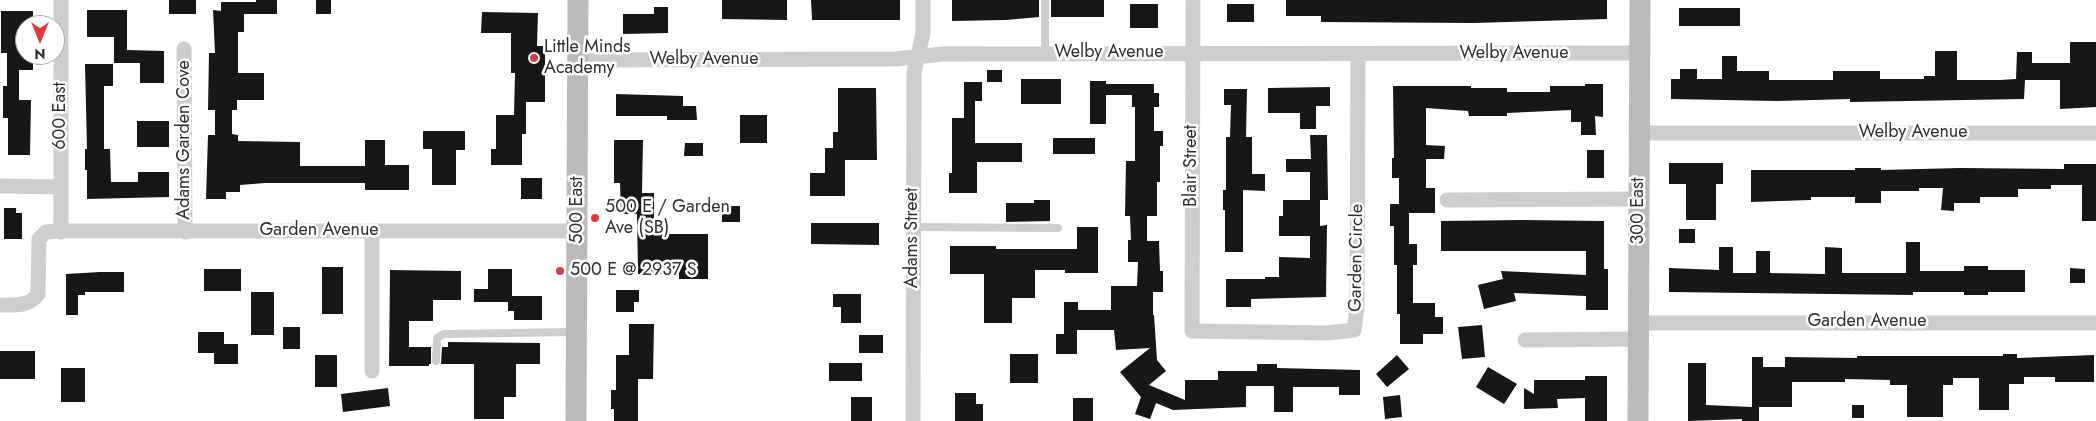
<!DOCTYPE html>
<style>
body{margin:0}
#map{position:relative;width:2096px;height:421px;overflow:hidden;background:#fff;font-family:Jost,sans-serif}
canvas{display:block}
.north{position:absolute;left:15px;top:15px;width:50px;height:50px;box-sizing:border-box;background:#fff;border:1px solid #acacac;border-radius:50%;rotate:180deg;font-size:14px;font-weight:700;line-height:20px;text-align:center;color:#303030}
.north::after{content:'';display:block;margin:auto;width:18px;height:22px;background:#e03940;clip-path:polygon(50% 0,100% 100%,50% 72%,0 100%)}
</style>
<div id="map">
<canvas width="2096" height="421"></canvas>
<div class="north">N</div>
</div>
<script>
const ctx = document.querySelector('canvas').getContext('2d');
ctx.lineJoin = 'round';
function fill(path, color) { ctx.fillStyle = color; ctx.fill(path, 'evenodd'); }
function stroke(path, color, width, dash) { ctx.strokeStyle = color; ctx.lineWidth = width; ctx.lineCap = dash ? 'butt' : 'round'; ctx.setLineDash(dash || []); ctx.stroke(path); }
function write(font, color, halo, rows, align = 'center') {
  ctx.font = font + ' Jost,sans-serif'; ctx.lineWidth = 5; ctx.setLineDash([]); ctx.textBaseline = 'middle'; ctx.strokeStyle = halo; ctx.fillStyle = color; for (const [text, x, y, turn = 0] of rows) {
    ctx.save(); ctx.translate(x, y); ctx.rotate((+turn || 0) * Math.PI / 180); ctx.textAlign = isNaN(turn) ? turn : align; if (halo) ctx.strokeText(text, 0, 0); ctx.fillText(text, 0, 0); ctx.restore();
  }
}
const building = new Path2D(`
 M169 0H196V14H169Z
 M256 0H277V14H244V32H238V73H264V100H237V110H232V134L238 135V141L300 142V166H365V140H385V165H409V190H365V183H265L240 185V192H226V199H206L208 135H215V110H208L209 53H215L213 10 221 11V2H256Z
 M316 0H331V14H316Z
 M722 0H787V20L722 19Z
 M811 0H900V20H812Z
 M952 0H1039V17L1006 20 952 21Z
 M1051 0H1104V17H1051Z
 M1286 0H1607V19L1474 23 1321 22V16H1286Z
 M1130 4H1158V28H1130Z
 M1227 4H1254V22H1227Z
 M654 7H668V33L623 34V14H654Z
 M1679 8H1740V26H1679Z
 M87 10H127V50L164 51V83H140V63H114V37H87Z
 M1 11H33V25H25V55H33V70H19V100H31L30 155H8V118H3V86H7V53H1Z
 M482 12 538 13 537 46H545V102H526V134H522V165H491V149H496V115H514L515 73H511V33H481Z
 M2070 42H2096V107L2060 109V80H2025L2024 99 1850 102V99L1777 101 1671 99V79H1680V69H1697V79H1722V56H1737V71H1769V80H1833V71H1880V79H1924V76H1935V51H1957V80H2000L2016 79 2017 52H2032V63H2070Z
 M85 64H113V86H104V149H110L111 182H138V172H169V197L87 199V170H85V149H87Z
 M987 70H1002V82H987Z
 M1021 79H1061V104H1021Z
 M1090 81H1106V84H1154V93H1159V107H1154V131H1163V146H1160V182H1157V216H1147V241H1159L1160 271H1163V292H1153V315H1154L1157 360 1166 371 1149 385 1185 400V380H1218V371H1257V364H1277V368L1360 370V395H1339V387H1293V412H1274V386H1246V407L1173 410 1156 403 1150 419 1135 414 1141 397 1120 372 1150 348 1116 350 1114 330H1077V354H1056V334H1064V302H1078V310H1111V286H1137L1138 262H1128V240H1131L1130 216H1125L1126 161H1135V107H1132V95H1106V124H1090Z
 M964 82H982V101H975V143H1022V162H977V193H949V173H952V118H964Z
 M1585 84H1603V117L1595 116 1596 135H1581V122H1571V110L1507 113V116H1469L1468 111 1426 108V145L1445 146 1444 159H1426V188H1435V213H1409V244H1417V265H1413V303H1435V317H1443V334H1423V344H1400V314H1397V265H1394V226H1390V204H1399V178H1392V158H1394L1393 86H1471V88H1507V92H1550V86H1585Z
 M1330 87V106H1316V129H1300V113H1268V88Z
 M838 88H876L877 160H845V196H810V173H825V148H833V132H838Z
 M1224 89H1247L1246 137H1252V174H1265V191L1243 190V252H1225V210H1223V190H1226V137H1230L1231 105H1224Z
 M616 94 683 96V106H696L697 120H667V116H616Z
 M740 115H767V143H740Z
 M137 121H169V147H137Z
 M423 131H465V150H456V185H432V149H423Z
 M1310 135H1327L1328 200H1320V226L1327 225 1326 297 1251 299V307H1226V279H1265V277H1279V257L1310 258V236H1279V216H1283V200H1310V172H1286V159H1311Z
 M1053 138H1095V154H1053Z
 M614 140H643L642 193H654V224H667V234H708V279H679V274H638L637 214H621L620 183H614Z
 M685 143H703V156H684Z
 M1587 150H1604V178H1587Z
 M1669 163H1723V184H1716V220H1686V184H1669Z
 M2064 164H2096V221H2082V185H2051V189H2018V197H1980V203H1954V211L1941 210 1943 188H1919V191H1881V203H1855V197H1811V200L1751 202V170H1855V168H1881V170L1960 168 2064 169Z
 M521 178H542V199H521Z
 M1034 200H1050V221L1006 222V203H1034Z
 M722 206H740V222H722Z
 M4 208H16V213H22V239H4Z
 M1522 220 1604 221V269H1608V310H1586V296L1514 293 1516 301 1484 309 1478 285 1503 279 1501 271 1586 275V251H1441V221Z
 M811 223H879V245L811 244Z
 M1077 227H1098V273H1065V270H1035V298H1012V323H984V274H950V246H996V249H1077Z
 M1679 229H1695V243H1679Z
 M1906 242H1920V271H1964V266H1988V270H2025V292H1988V295H1964V292H1913V295L1669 292V268L1719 270V247H1733V273H1756V251H1770V273L1825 274V247L1842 248V273H1906Z
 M322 267H343V314H322Z
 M2070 268 2085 269V283H2070Z
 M204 269H241V291H204Z
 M488 269H512V296H542V320H514V311H508V302H474V289H488Z
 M390 270 461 271V300H433V321H409V347H431V364H429V366H389Z
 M100 272H124V292H85V295H78V315H66V274Z
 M616 290H639V302H634V312H616Z
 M251 292H274V335H251Z
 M833 294H861V323H841V307H833Z
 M629 324H654L653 379H638V421H614V409H611V390H616V355H629Z
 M1482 325 1485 357 1462 359 1458 327Z
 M283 327H300V349H283Z
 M198 332H224V344H238V364H214V353H198Z
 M859 335H883V353H859Z
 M448 342 540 343V364H516V397H504V419H474V364H441L442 347H448Z
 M0 351H35V379H0Z
 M1010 354H1038V383H1010Z
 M2003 354H2017V358L2094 355V382H2055V377H2024V384H2009V410H1979V378H1953V385H1943V417H1907V385H1890V380L1845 379V382H1792V407H1759V421H1742V419L1688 421V363H1706V405L1752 407V357H1763V367H1785V357L1857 358V356H2003Z
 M315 355H337V387H315Z
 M1397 355 1409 369 1387 387 1376 374Z
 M829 363H862V381H829Z
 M1488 367 1517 384 1504 404 1476 387Z
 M61 368H85V402H61Z
 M1585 376H1607V421H1585V398L1557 399 1558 408 1524 409V388L1534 394V380H1585Z
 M388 388 390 406 343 412 341 394Z
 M955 393H976V404H983V421H955Z
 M1400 395 1402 417 1385 419 1383 397Z
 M851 397H872V421H851Z
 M1073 398H1093V421H1073Z
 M1852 405H1864V418H1852Z`);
const lane = new Path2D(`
 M1045 0V53
 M913 227 1058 228
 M436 361 437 338 444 334 575 332`);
const street = new Path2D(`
 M61 0V232
 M1193 0 1192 331 1327 333 1354 330 1357 308 1358 54
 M184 49 185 232
 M579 60 895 59 943 54 1640 53
 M1640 133H2096
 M0 186 61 187
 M1447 200 1640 199
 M372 231V371
 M0 305C14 305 29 307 38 294L39 239 46 232 56 231H577
 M1639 323H2096
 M1525 340 1639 339
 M913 421 914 73 923 33V0`);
const secondary = new Path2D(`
 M576 421 578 0
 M1638 421 1640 0`);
const markers = [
 [534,58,5,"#e03940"],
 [595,218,5,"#e03940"],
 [560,271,5,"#e03940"]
];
const poiNames = [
 ["Little Minds",544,48],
 ["Academy",544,69],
 ["500 E / Garden",605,208],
 ["Ave (SB)",605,229],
 ["500 E @ 2937 S",570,271]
];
const streetNames = [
 ["Welby Avenue",1109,53],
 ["Welby Avenue",1514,54],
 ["Welby Avenue",704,60],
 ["600 East",61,116,-90],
 ["Welby Avenue",1913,133],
 ["Adams Garden Cove",185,140,-90],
 ["Blair Street",1192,166,-90],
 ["500 East",578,210,-90],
 ["300 East",1639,211,-90],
 ["Garden Avenue",319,231],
 ["Adams Street",913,238,-90],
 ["Garden Circle",1357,258,-89],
 ["Garden Avenue",1867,322]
];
fill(building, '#171717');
stroke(lane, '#cdcdcd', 8);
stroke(street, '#cdcdcd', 15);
stroke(secondary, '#bababa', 21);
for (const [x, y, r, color] of markers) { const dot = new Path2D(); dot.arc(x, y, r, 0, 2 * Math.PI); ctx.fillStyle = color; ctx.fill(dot); stroke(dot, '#fff', 2); }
write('18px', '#303030', '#fff', poiNames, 'left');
write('18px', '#303030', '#fff', streetNames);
</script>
